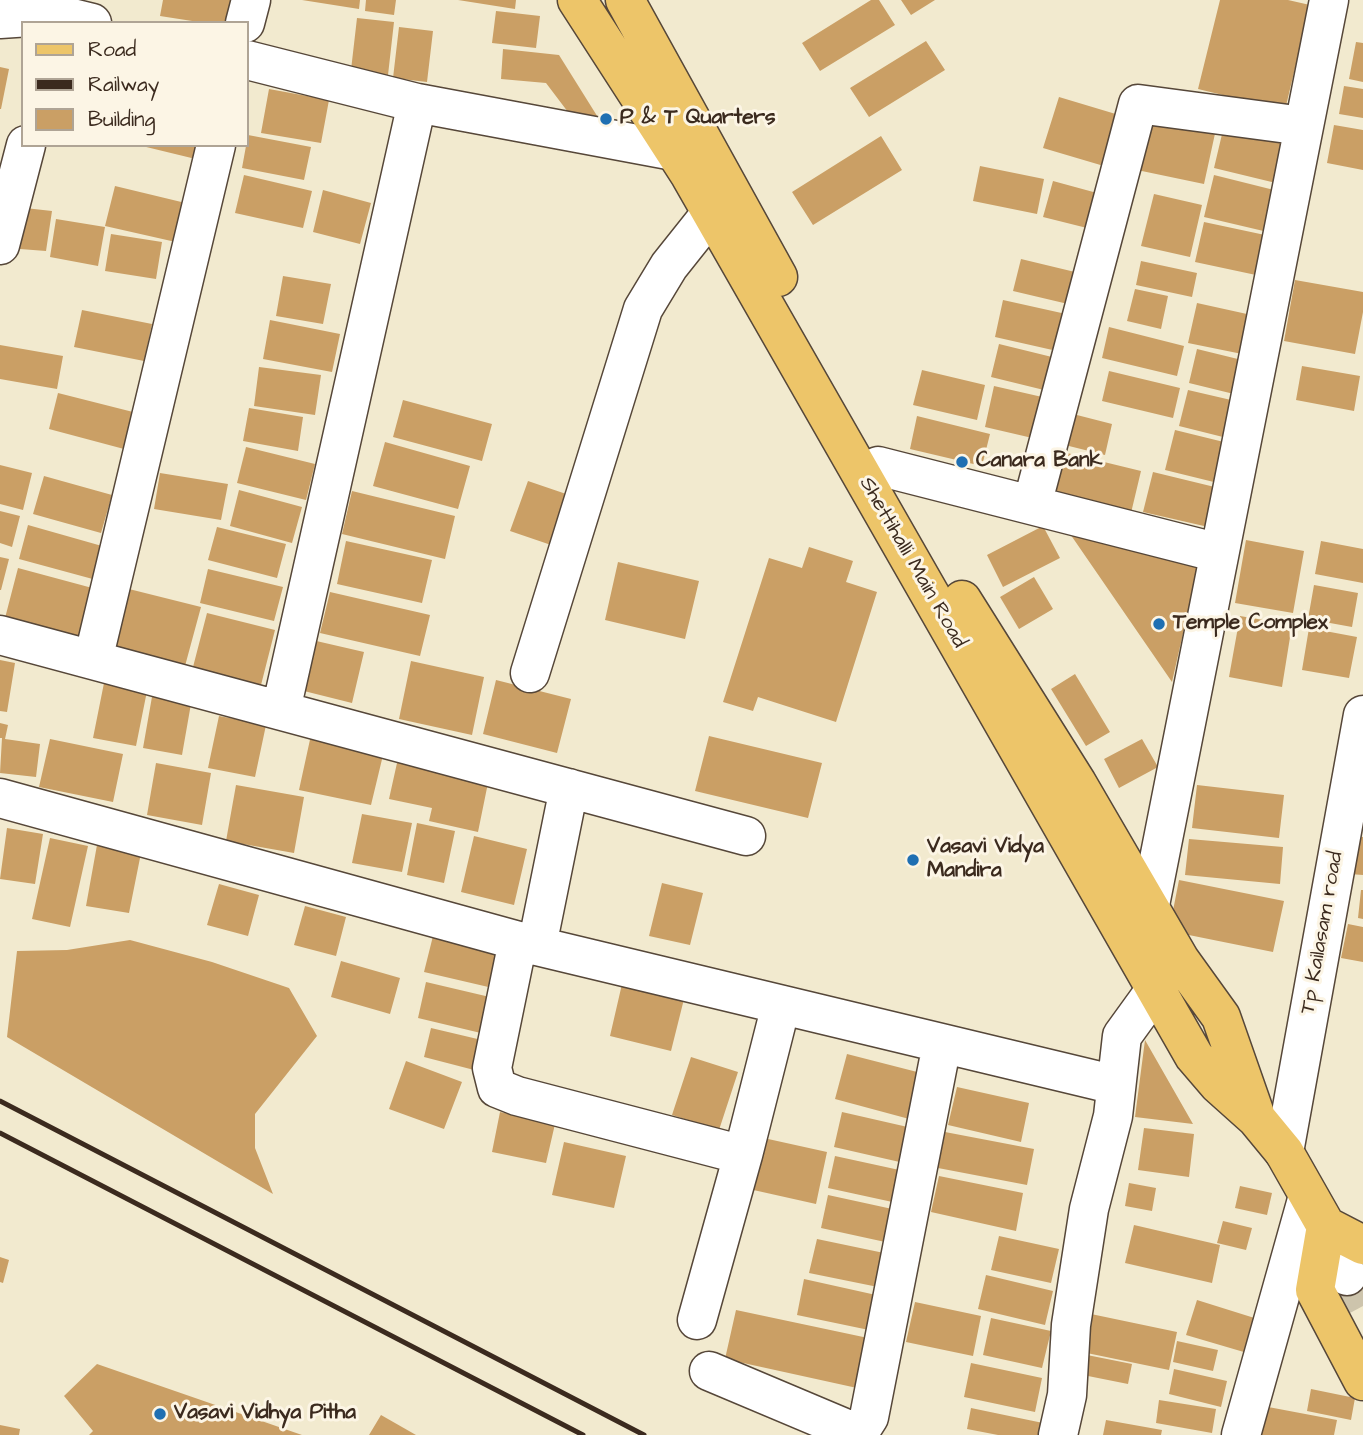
<!DOCTYPE html>
<style>
body{margin:0}
#map{position:relative;width:1363px;height:1435px;overflow:hidden;background:#f2eacf;font-family:"Architects Daughter",sans-serif}
canvas{display:block}
.legend{position:absolute;left:21px;top:21px;width:228px;height:126px;box-sizing:border-box;background:#fcf5e5;border:2px solid #afa495;margin:0;padding:9px 12px;list-style:none;font-size:21px;color:#3b2a1e}
.legend li{display:flex;align-items:center;gap:14px;height:35px}
.legend b{width:35px;border:2px solid #afa495}
</style>
<div id="map">
<canvas width="1363" height="1435"></canvas>
<ul class="legend">
<li><b style="height:9px;background:#edc569"></b>Road</li>
<li><b style="height:9px;background:#3b2a1e"></b>Railway</li>
<li><b style="height:19px;background:#ca9f65"></b>Building</li>
</ul>
</div>
<script>
const ctx = document.querySelector('canvas').getContext('2d');
ctx.lineJoin = 'round';
function fill(path, color) { ctx.fillStyle = color; ctx.fill(path, 'evenodd'); }
function stroke(path, color, width, dash) { ctx.strokeStyle = color; ctx.lineWidth = width; ctx.lineCap = dash ? 'butt' : 'round'; ctx.setLineDash(dash || []); ctx.stroke(path); }
function write(font, color, halo, rows, align = 'center') {
  ctx.font = font + ' "Architects Daughter",sans-serif'; ctx.lineWidth = 6; ctx.setLineDash([]); ctx.textBaseline = 'middle'; ctx.strokeStyle = halo; ctx.fillStyle = color; for (const [text, x, y, turn = 0] of rows) {
    ctx.save(); ctx.translate(x, y); ctx.rotate((+turn || 0) * Math.PI / 180); ctx.textAlign = isNaN(turn) ? turn : align; if (halo) ctx.strokeText(text, 0, 0); ctx.fillText(text, 0, 0); ctx.restore();
  }
}
const building = new Path2D(`
 M163 0H242L239 23H205L160 16Z
 M302 0H360L359 9Z
 M366 0H396L394 15 365 11Z
 M458 0H516L515 9Z
 M871 0H879L895 25 820 71 802 43Z
 M901 0H935L911 15Z
 M1220 0H1288L1310 5 1285 110 1198 89Z
 M496 11 540 16 536 48 492 43Z
 M357 18 394 22 388 75 351 70Z
 M399 27 433 31 427 82 393 78Z
 M926 41 945 70 869 117 850 88Z
 M1356 42 1363 43V82L1349 79Z
 M503 49 559 55 599 119 571 116 546 83 501 79Z
 M0 67 9 69 1 109H0Z
 M1344 86 1363 89V118L1339 114Z
 M269 89 329 100 321 143 261 133Z
 M1059 97 1129 118 1114 169 1043 148Z
 M1149 115 1216 129 1204 184 1137 170Z
 M1334 125 1363 130V170L1327 163Z
 M1223 130 1289 145 1280 184 1214 168Z
 M248 135 311 147 304 180 242 168Z
 M881 136 902 170 813 225 792 192Z
 M138 145H212L208 162Z
 M980 166 1044 179 1037 214 973 201Z
 M244 175 312 191 303 228 235 213Z
 M1214 175 1282 192 1272 233 1204 217Z
 M1053 181 1097 193 1087 228 1043 217Z
 M115 186 198 206 189 245 105 226Z
 M323 190 371 203 360 244 313 232Z
 M1154 194 1202 205 1190 257 1141 246Z
 M25 208 52 211 46 251 20 249Z
 M56 219 105 227 98 266 50 257Z
 M1204 222 1265 235 1256 275 1195 262Z
 M111 234 162 242 156 279 105 271Z
 M1021 259 1075 272 1068 304 1013 291Z
 M1141 261 1197 273 1192 297 1136 285Z
 M283 276 331 284 323 324 276 316Z
 M1295 280 1363 292V312L1355 354 1284 341Z
 M1135 289 1168 296 1161 329 1127 321Z
 M1003 300 1066 314 1057 351 995 337Z
 M1197 303 1256 316 1247 355 1188 343Z
 M82 310 152 324 144 361 74 347Z
 M270 320 340 334 332 372 263 359Z
 M1109 327 1184 346 1177 376 1102 358Z
 M999 344 1052 357 1044 390 991 377Z
 M0 345 63 356 57 389 0 379Z
 M1197 349 1246 361 1238 395 1189 383Z
 M1302 366 1360 376 1354 411 1296 400Z
 M259 367 321 375 315 415 254 406Z
 M922 370 985 385 977 420 913 405Z
 M1109 371 1180 388 1173 418 1102 401Z
 M994 386 1051 399 1041 440 985 427Z
 M1188 390 1244 403 1235 440 1179 426Z
 M58 393 133 412 124 449 49 429Z
 M403 400 492 424 482 461 393 437Z
 M249 408 303 417 298 451 243 441Z
 M1073 414 1112 424 1105 455 1065 445Z
 M917 416 990 434 982 466 910 449Z
 M1175 430 1236 445 1226 485 1165 470Z
 M385 442 470 466 458 509 373 486Z
 M246 447 315 464 306 500 237 483Z
 M1063 452 1141 471 1131 513 1053 494Z
 M0 465 32 473 23 510 0 504Z
 M1153 472 1227 490 1217 529 1143 512Z
 M160 473 228 484 221 520 154 509Z
 M44 476 112 495 101 533 33 514Z
 M528 481 572 496 554 546 510 531Z
 M239 490 302 507 292 543 230 526Z
 M352 491 455 516 445 559 342 534Z
 M0 511 20 516 12 547 0 543Z
 M28 525 109 548 100 581 19 559Z
 M1043 526 1060 558 1003 587 987 555Z
 M217 527 286 544 277 578 208 560Z
 M1066 528 1198 567 1172 682Z
 M1246 540 1304 551 1293 613 1235 603Z
 M346 541 432 560 422 603 337 584Z
 M1321 541 1363 549V583L1315 574Z
 M809 547 853 561 846 582 877 592 836 722 758 697 753 711 723 702 769 558 802 568Z
 M0 557 9 559 1 590H0Z
 M618 562 699 581 685 639 605 620Z
 M18 568 96 589 81 643 4 622Z
 M208 569 283 587 274 621 200 603Z
 M1034 577 1053 609 1019 629 1000 597Z
 M1314 585 1358 593 1352 627 1308 619Z
 M125 588 201 607 185 666 110 647Z
 M330 592 430 615 420 656 320 633Z
 M207 613 275 630 261 685 193 667Z
 M1240 616 1292 625 1282 687 1229 677Z
 M1309 628 1357 637 1349 678 1302 670Z
 M312 640 364 652 352 703 300 690Z
 M0 660 15 663 7 712 0 711Z
 M411 661 484 677 472 735 399 719Z
 M1075 674 1110 732 1086 746 1051 689Z
 M496 680 571 699 557 753 483 734Z
 M104 683 147 691 136 746 93 738Z
 M153 691 192 698 182 755 143 748Z
 M219 716 266 725 255 777 208 768Z
 M0 723 8 725 5 739 40 744 36 777 0 773 2 738H0Z
 M311 735 384 751 371 805 299 790Z
 M709 736 822 763 808 818 695 791Z
 M50 739 123 754 113 802 39 787Z
 M1142 739 1158 767 1119 788 1104 759Z
 M399 754 490 773 478 832 429 821 432 808 389 799Z
 M156 763 211 773 202 825 147 815Z
 M236 785 304 797 294 853 226 841Z
 M1197 785 1284 795 1279 838 1192 828Z
 M362 814 412 823 402 872 352 863Z
 M417 823 455 831 444 883 407 875Z
 M7 828 43 834 35 884 0 879Z
 M474 836 527 849 514 905 461 892Z
 M1352 836 1363 837V875L1349 874Z
 M50 838 88 846 70 927 32 919Z
 M1189 839 1283 847 1280 884 1185 875Z
 M97 845 141 853 129 913 86 906Z
 M1179 880 1284 901 1273 952 1169 931Z
 M662 883 703 893 690 945 649 936Z
 M219 884 259 895 248 936 207 925Z
 M1361 890H1363V919L1358 918Z
 M305 906 346 917 336 956 294 945Z
 M1348 924 1363 927V962L1341 958Z
 M433 936 506 953 497 989 424 972Z
 M130 940 212 962 289 988 317 1036 255 1114V1148L273 1194 7 1037 17 951 67 950Z
 M341 961 400 978 390 1014 331 997Z
 M426 982 494 998 485 1034 418 1018Z
 M622 984 684 999 671 1051 610 1036Z
 M431 1028 486 1041 478 1071 424 1057Z
 M1145 1040 1193 1124 1135 1117Z
 M847 1054 925 1074 913 1120 835 1099Z
 M691 1057 738 1072 719 1130 672 1115Z
 M406 1061 462 1082 444 1129 389 1109Z
 M957 1087 1029 1103 1021 1142 948 1125Z
 M500 1112 555 1124 546 1163 492 1152Z
 M842 1112 912 1128 904 1163 834 1147Z
 M1144 1128 1194 1134 1189 1177 1138 1170Z
 M945 1132 1034 1149 1027 1185 938 1168Z
 M750 1135 827 1152 816 1204 740 1187Z
 M564 1142 626 1156 614 1208 552 1195Z
 M835 1156 904 1171 897 1203 828 1188Z
 M939 1176 1023 1193 1016 1231 931 1212Z
 M1129 1183 1156 1188 1152 1211 1125 1206Z
 M1240 1186 1272 1193 1267 1215 1235 1208Z
 M828 1195 906 1212 899 1245 821 1228Z
 M1223 1221 1252 1228 1246 1250 1217 1243Z
 M1134 1225 1220 1245 1212 1283 1125 1263Z
 M999 1236 1059 1249 1051 1283 991 1270Z
 M817 1239 884 1253 878 1287 809 1273Z
 M0 1257 9 1260 3 1283 0 1282Z
 M986 1275 1053 1291 1045 1325 978 1309Z
 M804 1279 876 1295 869 1330 797 1315Z
 M1197 1300 1264 1321 1254 1355 1186 1335Z
 M915 1302 981 1316 973 1356 906 1342Z
 M736 1310 868 1338 857 1388 725 1359Z
 M1091 1314 1177 1332 1169 1370 1082 1352Z
 M991 1318 1051 1331 1042 1368 983 1355Z
 M1177 1341 1218 1350 1213 1371 1173 1362Z
 M1082 1354 1132 1364 1128 1384 1078 1374Z
 M971 1363 1042 1378 1035 1412 964 1397Z
 M97 1364 302 1435H89L93 1431 64 1396Z
 M1174 1369 1227 1381 1221 1407 1169 1394Z
 M1311 1389 1355 1398 1351 1420 1307 1411Z
 M1159 1400 1216 1409 1212 1433 1156 1423Z
 M1263 1406 1337 1420 1334 1435H1257Z
 M971 1408 1043 1423 1040 1435H998L967 1429Z
 M381 1415 416 1435H369Z
 M1106 1420 1162 1430 1161 1435H1103Z
 M0 1425 20 1429 19 1435H0Z`);
const minorTunnel = new Path2D(`
 M1347 1276 1363 1306`);
const minor = new Path2D(`
 M0 19 60 15 92 23
 M245 23 251 0
 M247 60 417 103 674 151 700 152
 M0 245 26 145
 M878 466 1219 553
 M1032 505 1138 104 1303 126
 M0 635 746 836
 M93 660 216 145
 M530 673 643 309 669 266 712 212
 M281 710 417 103
 M0 798 537 946 1116 1085
 M1131 923 1149 910 1329 0
 M518 941 492 1068 497 1088 517 1096 743 1155
 M537 946 569 788
 M1284 1152 1363 715
 M1326 1226 1347 1276
 M697 1320 743 1155 781 1005
 M709 1371 849 1430 862 1428 869 1417 942 1044
 M1058 1435 1067 1395 1071 1325 1089 1209 1113 1116 1122 1036 1156 989
 M1241 1435 1308 1196`);
const major = new Path2D(`
 M577 0 690 175 1194 1056 1218 1084 1256 1118 1284 1152 1326 1226 1363 1245
 M625 0 778 277
 M962 600 1077 783 1180 960 1221 1017 1255 1114
 M1326 1226 1315 1290 1363 1381`);
const rail = new Path2D(`
 M0 1101 644 1435
 M0 1133 583 1435`);
const markers = [
 [606,119,7,"#1f6fb2"],
 [962,462,7,"#1f6fb2"],
 [1159,624,7,"#1f6fb2"],
 [913,860,7,"#1f6fb2"],
 [160,1414,7,"#1f6fb2"]
];
const poiNames = [
 ["P & T Quarters",620,119],
 ["Canara Bank",976,462],
 ["Temple Complex",1173,624],
 ["Vasavi Vidya",927,848],
 ["Mandira",927,872],
 ["Vasavi Vidhya Pitha",174,1414]
];
const streetNames = [
 ["Shettihalli Main Road",912,563,60],
 ["Tp Kailasam road",1323,933,-80]
];
fill(building, '#ca9f65');
stroke(minorTunnel, '#cdc4ac', 38, [38, 19]);
stroke(minor, '#564739', 41);
stroke(major, '#564739', 41);
stroke(minor, '#fff', 38);
stroke(major, '#edc569', 38);
stroke(rail, '#3b2a1e', 5);
for (const [x, y, r, color] of markers) { const dot = new Path2D(); dot.arc(x, y, r, 0, 2 * Math.PI); ctx.fillStyle = color; ctx.fill(dot); stroke(dot, '#fcf5e5', 2.5); }
write('bold 21px', '#3b2a1e', '#fcf5e5', poiNames, 'left');
write('21px', '#3b2a1e', '#fcf5e5', streetNames);
</script>
